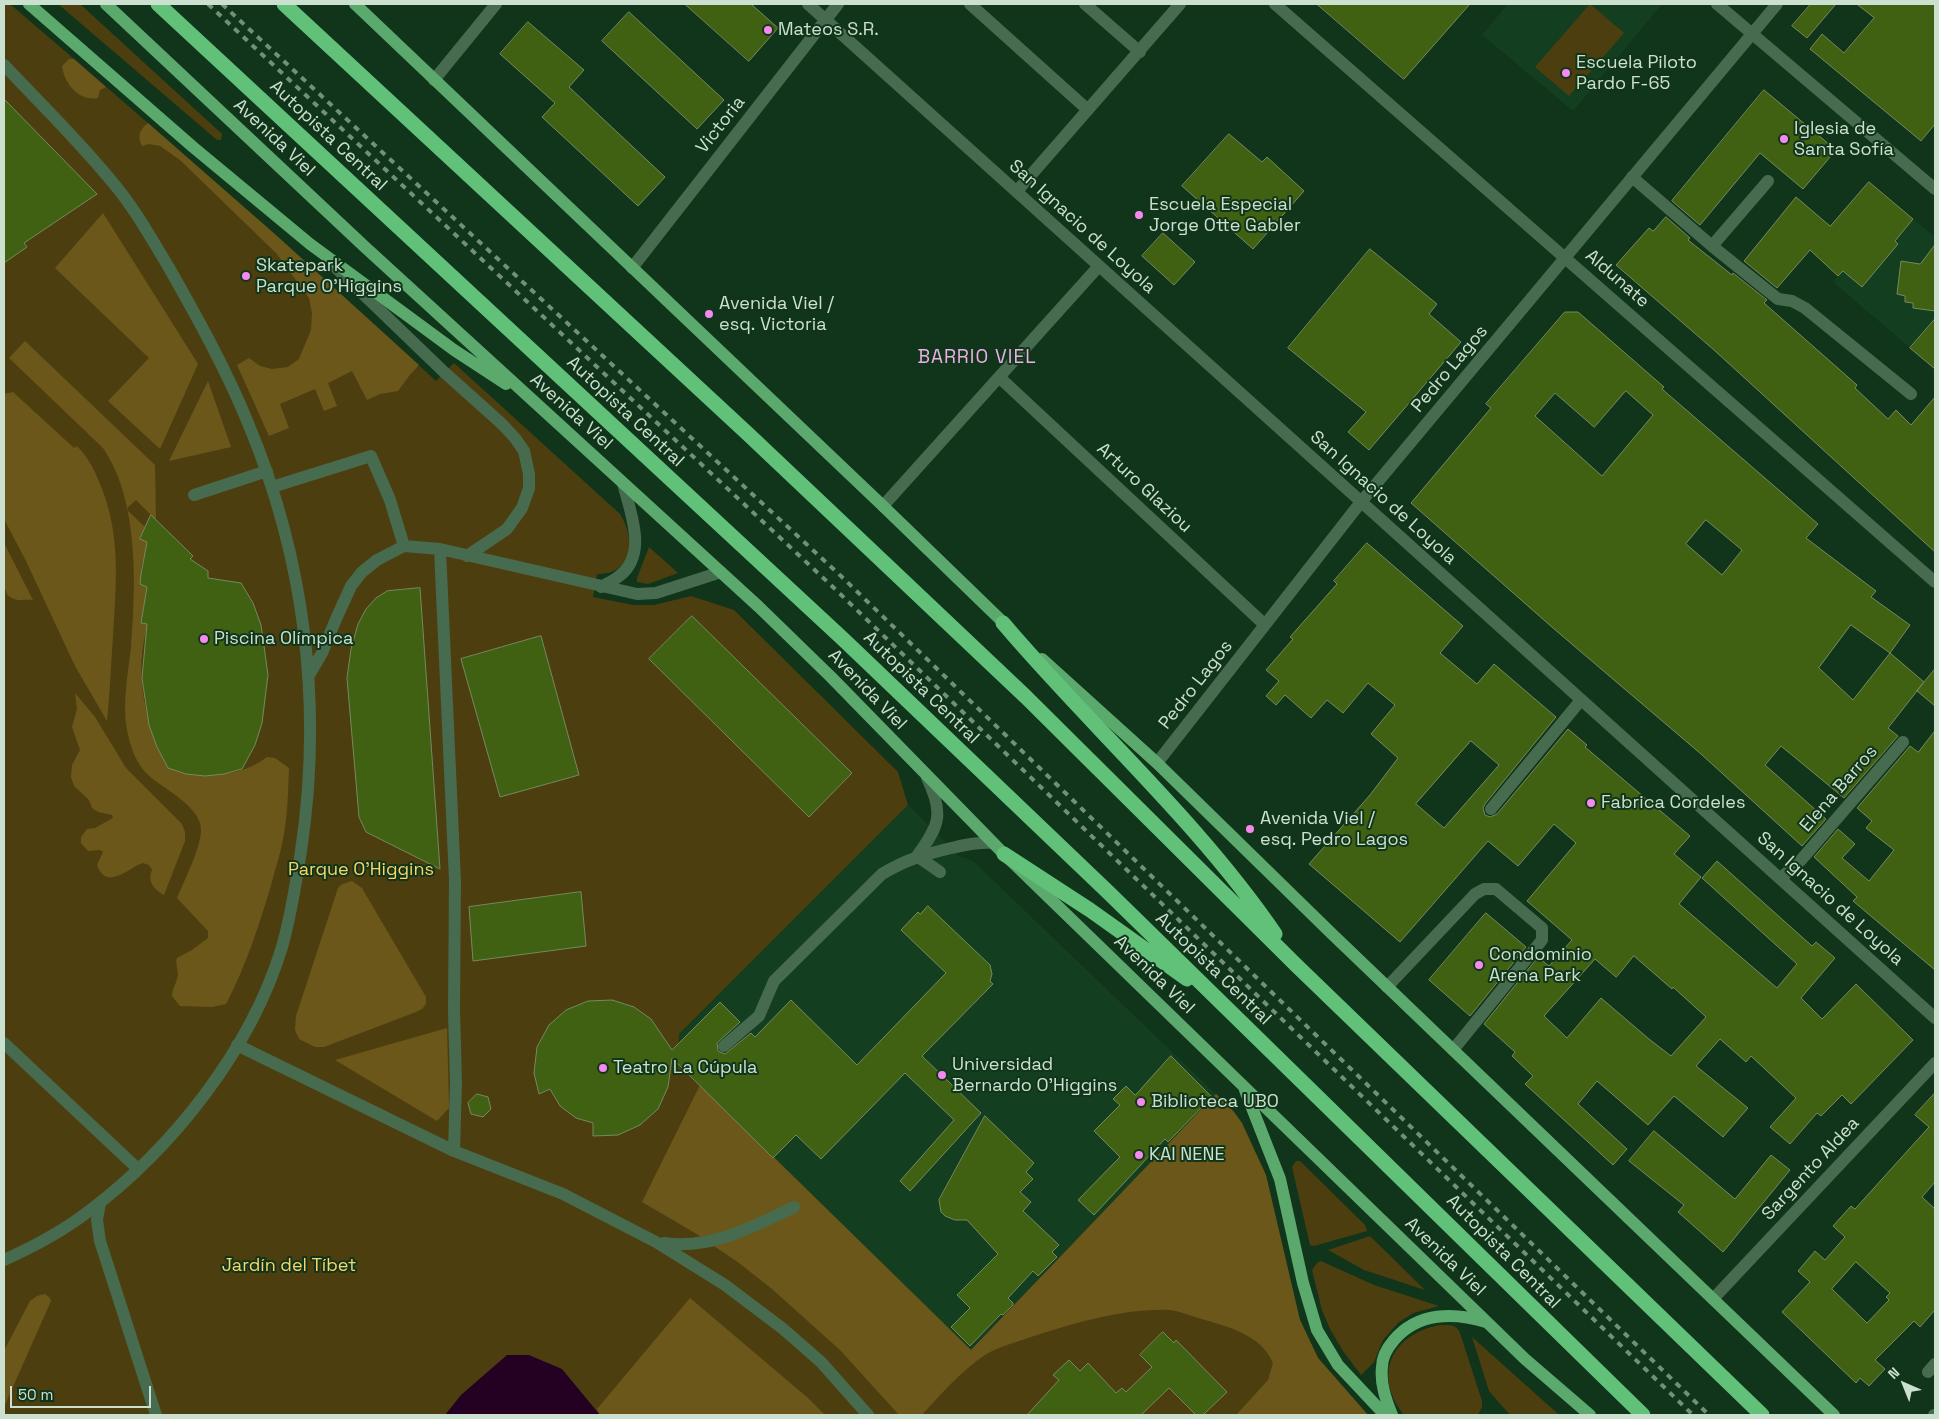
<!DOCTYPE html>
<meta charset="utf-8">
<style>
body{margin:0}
#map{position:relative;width:1939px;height:1419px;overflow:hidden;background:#10351a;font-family:"Space Grotesk",sans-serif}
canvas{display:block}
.frame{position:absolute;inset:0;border:5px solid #cce0cf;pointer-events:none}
.north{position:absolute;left:1879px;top:1359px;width:50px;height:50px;-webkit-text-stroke:4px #10351a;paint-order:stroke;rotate:316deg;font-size:14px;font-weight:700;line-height:20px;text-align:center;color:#cce0cf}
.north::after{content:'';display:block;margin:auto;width:18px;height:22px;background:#cce0cf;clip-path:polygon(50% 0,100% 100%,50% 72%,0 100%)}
.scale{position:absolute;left:10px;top:1386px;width:141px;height:22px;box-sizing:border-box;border:2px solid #cce0cf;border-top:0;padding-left:6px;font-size:15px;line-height:18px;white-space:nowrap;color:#cce0cf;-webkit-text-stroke:4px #10351a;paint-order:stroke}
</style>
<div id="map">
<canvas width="1939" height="1419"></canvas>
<div class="frame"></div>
<div class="north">N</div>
<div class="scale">50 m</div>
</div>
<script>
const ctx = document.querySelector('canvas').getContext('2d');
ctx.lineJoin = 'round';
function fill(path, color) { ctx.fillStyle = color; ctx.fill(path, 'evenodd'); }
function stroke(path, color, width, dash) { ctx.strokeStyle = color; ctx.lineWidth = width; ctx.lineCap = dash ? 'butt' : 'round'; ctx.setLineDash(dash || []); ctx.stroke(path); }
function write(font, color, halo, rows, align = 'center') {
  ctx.font = font + ' "Space Grotesk",sans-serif'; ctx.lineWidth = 4; ctx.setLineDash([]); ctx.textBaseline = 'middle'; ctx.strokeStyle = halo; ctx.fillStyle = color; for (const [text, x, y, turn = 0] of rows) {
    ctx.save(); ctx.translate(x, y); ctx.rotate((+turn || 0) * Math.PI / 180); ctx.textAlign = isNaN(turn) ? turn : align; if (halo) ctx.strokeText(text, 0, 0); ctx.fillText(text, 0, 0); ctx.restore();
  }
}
const built = new Path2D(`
 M1508 4H1662L1573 111 1482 35Z
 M1897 206 1935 237V369L1833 282Z
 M908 805 959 856 973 861 1216 1094 971 1351 678 1064 679 1034Z`);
const green = new Path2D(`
 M4 4H10C154 127 296 253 436 381L454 363 620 514C636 539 633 575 597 574L593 597 633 605H654L691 596 734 610 898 772 908 805 679 1034 678 1064 971 1350 1216 1094 1234 1112 1242 1123 1300 1320 1318 1358 1368 1415H4Z
 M58 4H80L222 134 221 140H217Z
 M1590 4 1624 33 1569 96 1535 67Z
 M649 547 678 573 648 584 637 582V578Z
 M1296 1161H1300L1365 1225 1367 1231 1314 1246 1310 1245 1292 1167Z
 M1370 1236 1425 1290 1364 1270 1328 1250Z
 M1321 1261 1374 1285 1439 1306 1413 1313 1398 1323 1383 1340 1374 1362 1361 1375 1343 1351 1330 1329 1322 1310 1312 1270 1317 1263Z
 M1440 1325C1450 1325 1456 1324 1460 1333L1482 1401V1407L1478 1415H1404C1372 1374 1392 1334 1440 1325Z
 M1472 1337 1557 1413 1559 1415H1510L1489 1391Z`);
const forest = new Path2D(`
 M69 59H74L106 87 100 90 98 98C79 102 64 83 62 66Z
 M148 123 276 235 419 365 409 376 398 391 380 394 367 400 352 371 328 383 337 406 324 411 315 389 280 404 289 428 269 436 237 365 249 358 260 366 272 369 288 367 299 359 311 330 312 313 309 298 276 253 180 160 160 146 149 144 142 146C137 136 139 130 148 123Z
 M103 213 198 364 160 449 108 401 149 358 55 268Z
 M25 341 155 465 156 520 136 500 126 509 145 527 140 539 149 543 142 563 140 584 147 587 141 623 148 624C133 672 145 725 168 768 201 778 238 779 267 757L275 758 289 768C288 790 288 811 284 833 282 849 276 866 272 882 260 923 246 966 226 1004L212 1007 180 1006 172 996C172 988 177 983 178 975 178 969 175 964 177 958L192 950 208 938V931L177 898C184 881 201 848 201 830 201 806 163 789 147 774 136 763 130 746 127 730 122 704 128 674 131 647 136 586 139 500 103 448L9 358Z
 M208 381 231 447 169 461Z
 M13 392 74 448 77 446C89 458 96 473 102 489 121 537 116 586 113 636 111 664 110 692 107 721L75 666 26 561 4 519V394Z
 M4 543 33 600C26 599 17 602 10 597 0 590 4 556 4 543Z
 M75 693 95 717 126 768 182 824 185 832V841L164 895C154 889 147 882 152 870L149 865 143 863C129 867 107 892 97 865L103 852 100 850 88 851 81 843V837L87 829 95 828 113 818 112 815 98 812 92 808 89 800 74 786 71 777 72 765 80 750 72 727 77 709Z
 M352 881 362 888 366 895 426 997V1004L422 1009 416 1012 324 1047H315L299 1039 295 1030 296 1016 338 888 342 884Z
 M447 1028 449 1108 437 1121 335 1060Z
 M700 1085 971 1350 1216 1094 1234 1112 1242 1123 1266 1175 1300 1320 1318 1358 1368 1415H1236L1268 1380 1273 1363C1261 1334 1226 1326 1198 1318 1189 1315 1179 1311 1169 1310 1123 1308 1071 1324 1028 1338 1014 1343 997 1347 985 1355 961 1371 941 1394 922 1415H899L840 1350 772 1289 739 1263 695 1233 642 1202Z
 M45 1294 50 1298 51 1301 4 1407V1351L30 1301 37 1296Z
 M690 1298 808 1398 825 1415H600L597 1409Z`);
const water = new Path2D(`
 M507 1355H529L562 1369 600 1415H445L461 1395Z`);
const building = new Path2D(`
 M685 4H751L778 28 749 61Z
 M1317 4H1470L1404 79Z
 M1811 4H1836L1807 38 1792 26Z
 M1857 4H1935V124L1921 141 1810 49 1822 34 1844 53 1874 18Z
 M629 12 724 100 697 129 602 41Z
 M528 22 584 70 569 87 665 177 638 206 542 117 555 103 500 54Z
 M1764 90 1836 150 1803 189 1760 153 1700 225 1672 201Z
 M4 99 97 194 24 243 27 247 4 263Z
 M1229 134 1262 162 1267 157 1304 191 1253 249 1182 186Z
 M1869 182 1913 219 1895 241 1898 244 1862 287 1843 271 1838 276 1810 250 1777 288 1744 261 1796 197 1830 226Z
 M1666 217 1690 238 1688 240 1732 275 1733 273 1767 300 1764 303 1857 385 1855 388 1888 419 1896 410 1911 425 1935 397V552L1714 350 1616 265 1649 228 1653 231Z
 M1163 233 1195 262 1174 285 1142 256Z
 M1935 245V311L1913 308V303L1905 302V296L1897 294 1901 261 1920 264Z
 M1370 249 1437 304 1429 314 1461 342 1369 450 1348 432 1366 412 1288 348Z
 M1565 312H1578L1664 387 1662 389 1818 524 1806 538 1876 591 1871 597 1910 625 1890 653 1924 682 1888 728 1898 736 1844 798 1781 746 1765 765 1826 819 1802 846 1701 754 1553 628 1411 503 1491 408 1486 404ZM1626 391 1653 415 1602 476 1535 416 1555 393 1594 427ZM1706 520 1742 550 1722 575 1686 544ZM1851 625 1890 653 1853 700 1819 668Z
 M1935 319V369L1910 348Z
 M151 515 193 556 190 559 208 571V578L241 583 253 603 261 625 268 675 262 723 255 745 242 769 224 774 205 776 186 774 168 768 157 747 149 725 142 678 147 624 141 623 147 587 140 584 141 574 147 542 140 539Z
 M1367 543 1463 626 1440 653 1477 684 1494 664 1556 717 1485 804 1483 808 1485 815 1490 817 1497 814 1568 729 1587 745 1585 747 1690 836 1674 854 1701 877 1679 904 1777 988 1797 964 1702 878 1717 861 1812 946 1816 942 1835 958 1801 998 1822 1019 1856 984 1913 1040 1851 1104 1842 1095 1821 1116 1817 1113 1790 1144 1770 1127 1796 1098 1751 1056 1746 1062 1720 1039 1696 1066 1748 1108 1723 1137 1674 1096 1648 1125 1597 1081 1578 1104 1627 1149 1613 1165 1525 1084 1533 1076 1512 1056 1515 1052 1484 1024 1538 957 1549 966 1572 940 1527 901 1576 843 1554 824 1518 866 1488 841 1400 942 1309 864 1370 795 1398 758 1371 734 1395 705 1368 683 1343 713 1327 700 1311 718 1285 695 1276 705 1266 696 1279 681 1266 670 1293 639 1290 637 1337 584 1334 581ZM1471 741 1499 765 1444 828 1416 804ZM1634 956 1672 989 1673 987 1706 1017 1671 1056 1649 1039 1601 998 1567 1038 1544 1016 1595 959 1616 977Z
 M420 588 440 869 366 832 359 817 347 678 351 649 358 624 366 609 376 598 387 591Z
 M692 616 852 773 809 817 649 659Z
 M541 636 579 775 500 797 461 659Z
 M1935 669V706L1917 691Z
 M1935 731V970L1853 901 1857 897 1814 857 1838 829 1855 844 1842 858 1869 881 1894 850 1866 828 1872 821 1857 808 1910 746 1918 752Z
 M581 892 586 946 473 961 469 907Z
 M928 906 990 965 992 974 990 981 993 984 922 1056 981 1113 910 1191 900 1181 954 1120 905 1073 821 1159 796 1135 773 1158 672 1058 668 1087 658 1109 640 1125 618 1135 593 1136V1123L576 1118 560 1106 550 1089 539 1094 534 1073 537 1047 549 1025 566 1010 588 1001 612 1000 634 1007 651 1019 672 1050 720 1002 740 1022 717 1043 718 1051 725 1054 751 1033 755 1037 791 1000 857 1065 946 973 901 930 918 912 920 914Z
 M1486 913 1526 947 1470 1016 1429 980Z
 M1171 1056 1212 1097 1168 1142 1165 1139 1094 1215 1078 1200 1120 1157 1094 1131 1120 1105 1113 1099 1126 1086 1135 1095Z
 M1935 1093V1182L1922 1197 1935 1209V1310L1920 1327 1914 1321 1875 1360 1885 1369 1869 1386 1860 1378 1856 1383 1782 1312 1810 1282 1798 1271 1815 1251 1825 1260 1845 1237 1833 1226 1851 1206 1855 1209 1929 1127 1915 1115ZM1856 1262 1890 1293 1886 1297 1889 1300 1867 1323 1832 1289Z
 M477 1094 488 1097 491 1109 483 1117 471 1114 468 1103Z
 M985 1116 1034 1163 1026 1172 1033 1179 1020 1192 1031 1202 1023 1211 1059 1245 1052 1252 1057 1257 1038 1276 1033 1271 1008 1298 1013 1303V1305L1003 1315 1001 1314 970 1346 951 1327 970 1308 957 1295 998 1254 967 1220H955L945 1216 941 1212 939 1200Z
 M1654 1131 1735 1199 1771 1155 1790 1170 1723 1252 1678 1212 1684 1205 1629 1161Z
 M1163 1332 1174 1343 1176 1340 1227 1392 1203 1415H1196L1169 1388 1141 1415H1027L1059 1380 1053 1375 1069 1360 1080 1371 1088 1363 1116 1393 1122 1388 1126 1392 1152 1367 1140 1355Z`);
const minor = new Path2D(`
 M808 4 1935 1018
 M970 4 1088 110
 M1085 4 1140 52
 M1275 4 1935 582
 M1717 4 1935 189
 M4 65C41 104 80 142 114 184 135 209 151 238 168 266 197 317 226 369 248 423 305 559 323 705 301 851 296 883 291 916 282 947 251 1049 173 1148 89 1211 63 1231 33 1247 4 1260
 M434 80 496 4
 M1632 177 1712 246 1778 299 1792 301 1805 308 1911 394
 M1017 191 1180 4
 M1712 246 1768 181
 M335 267 444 372 502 424 515 438 524 451 529 474V488L522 508 507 529 467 556
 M632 268 838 4
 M999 377 1265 625
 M272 487 371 456 390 500 404 546
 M194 495 267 471
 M883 506 1099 266
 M440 549 455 881 454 1010 456 1083 454 1151
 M601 587C606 584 613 581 618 577 649 555 630 512 623 483
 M308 677 322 653 336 619 351 586 362 572 377 560 404 546 440 549 637 594 656 593 721 572
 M1157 763 1361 502 1777 4
 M1491 809 1581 700
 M917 856C940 825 944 813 927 778
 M917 856 940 872
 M1781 878 1801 860 1903 742
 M1387 987 1475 894 1484 889H1496L1542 928V940L1453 1050
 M4 1043 138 1169
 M237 1045 454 1151 563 1194 656 1242 725 1285 782 1328 821 1362 868 1415
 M724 1046 759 1016 774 981 882 874C907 859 923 855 951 848 965 845 977 842 993 843
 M100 1203 97 1220 100 1241 156 1415
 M664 1243C710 1250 753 1227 794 1207
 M1713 1299 1935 1063
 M1928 1372 1935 1364
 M1934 1415H1935`);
const major = new Path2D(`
 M29 4 193 147 310 244 454 350 506 384
 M106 4 366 248 759 607 831 677 1004 854 1525 1359 1590 1415
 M355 4 883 506 1009 628
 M1042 659 1157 763 1330 932 1834 1415
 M1245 1090 1280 1179 1303 1283 1317 1330 1338 1365 1385 1415
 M1392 1415C1386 1400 1380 1384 1382 1367 1382 1357 1388 1347 1394 1340 1418 1312 1454 1312 1486 1322`);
const highway = new Path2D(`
 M158 4 843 639 1109 893 1643 1415
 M284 4 748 434 1026 697 1296 965 1762 1415
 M1003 623C1092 728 1197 820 1275 934
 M1004 854 1090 910 1187 979`);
const rail = new Path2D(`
 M208 4 834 588 1693 1415
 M222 4 842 577 1709 1415`);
const markers = [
 [768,30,5,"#f689ee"],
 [1566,73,5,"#f689ee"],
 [1784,139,5,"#f689ee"],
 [1139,215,5,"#f689ee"],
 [246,276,5,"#f689ee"],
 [709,314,5,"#f689ee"],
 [204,639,5,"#f689ee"],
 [1591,803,5,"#f689ee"],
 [1250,829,5,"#f689ee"],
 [1479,965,5,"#f689ee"],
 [603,1068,5,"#f689ee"],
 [942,1075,5,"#f689ee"],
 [1141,1102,5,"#f689ee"],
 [1139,1155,5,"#f689ee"]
];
const poiNames = [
 ["Mateos S.R.",778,30],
 ["Escuela Piloto",1576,63],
 ["Pardo F-65",1576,84],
 ["Iglesia de",1794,129],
 ["Santa Sofía",1794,150],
 ["Escuela Especial",1149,205],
 ["Jorge Otte Gabler",1149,226],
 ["Skatepark",256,266],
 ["Parque O'Higgins",256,287],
 ["Avenida Viel /",719,304],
 ["esq. Victoria",719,325],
 ["Piscina Olímpica",214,639],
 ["Fabrica Cordeles",1601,803],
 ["Avenida Viel /",1260,819],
 ["esq. Pedro Lagos",1260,840],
 ["Condominio",1489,955],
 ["Arena Park",1489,976],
 ["Universidad",952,1065],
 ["Bernardo O'Higgins",952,1086],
 ["Teatro La Cúpula",613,1068],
 ["Biblioteca UBO",1151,1102],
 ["KAI NENE",1149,1155]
];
const streetNames = [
 ["Victoria",721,125,-52],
 ["Autopista Central",328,136,43],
 ["Avenida Viel",274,138,43],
 ["San Ignacio de Loyola",1082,227,42],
 ["Aldunate",1617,279,41],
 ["Pedro Lagos",1450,369,-50],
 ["Avenida Viel",571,412,42],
 ["Autopista Central",625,412,43],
 ["Arturo Glaziou",1144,488,43],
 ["San Ignacio de Loyola",1383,498,42],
 ["Pedro Lagos",1196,685,-52],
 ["Autopista Central",921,688,44],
 ["Avenida Viel",867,690,46],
 ["Elena Barros",1839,789,-49],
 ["San Ignacio de Loyola",1830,899,42],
 ["Autopista Central",1213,969,44],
 ["Avenida Viel",1154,975,44],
 ["Sargento Aldea",1811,1169,-47],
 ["Autopista Central",1503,1252,45],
 ["Avenida Viel",1445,1257,44]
];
const parkNames = [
 ["Parque O'Higgins",361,870],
 ["Jardín del Tíbet",289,1266]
];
const neighbourhoodNames = [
 ["BARRIO VIEL",977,358]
];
fill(built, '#133f20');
fill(green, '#4d3e10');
fill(forest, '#6c571a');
fill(water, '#240023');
fill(building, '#416112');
stroke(building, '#758961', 1);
stroke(minor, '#476b4e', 12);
stroke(major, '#5ba96d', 12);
stroke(highway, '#62c179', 15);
stroke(rail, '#738f79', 4, [6, 6]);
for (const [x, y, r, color] of markers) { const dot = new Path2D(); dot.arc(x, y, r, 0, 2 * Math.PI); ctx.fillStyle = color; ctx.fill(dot); stroke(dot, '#10351a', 2); }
write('18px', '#cce0cf', '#10351a', poiNames, 'left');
write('18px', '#cce0cf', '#10351a', streetNames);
write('18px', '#fbd467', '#10351a', parkNames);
ctx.letterSpacing = '1px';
write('19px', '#ecafe6', '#10351a', neighbourhoodNames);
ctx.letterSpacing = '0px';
</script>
